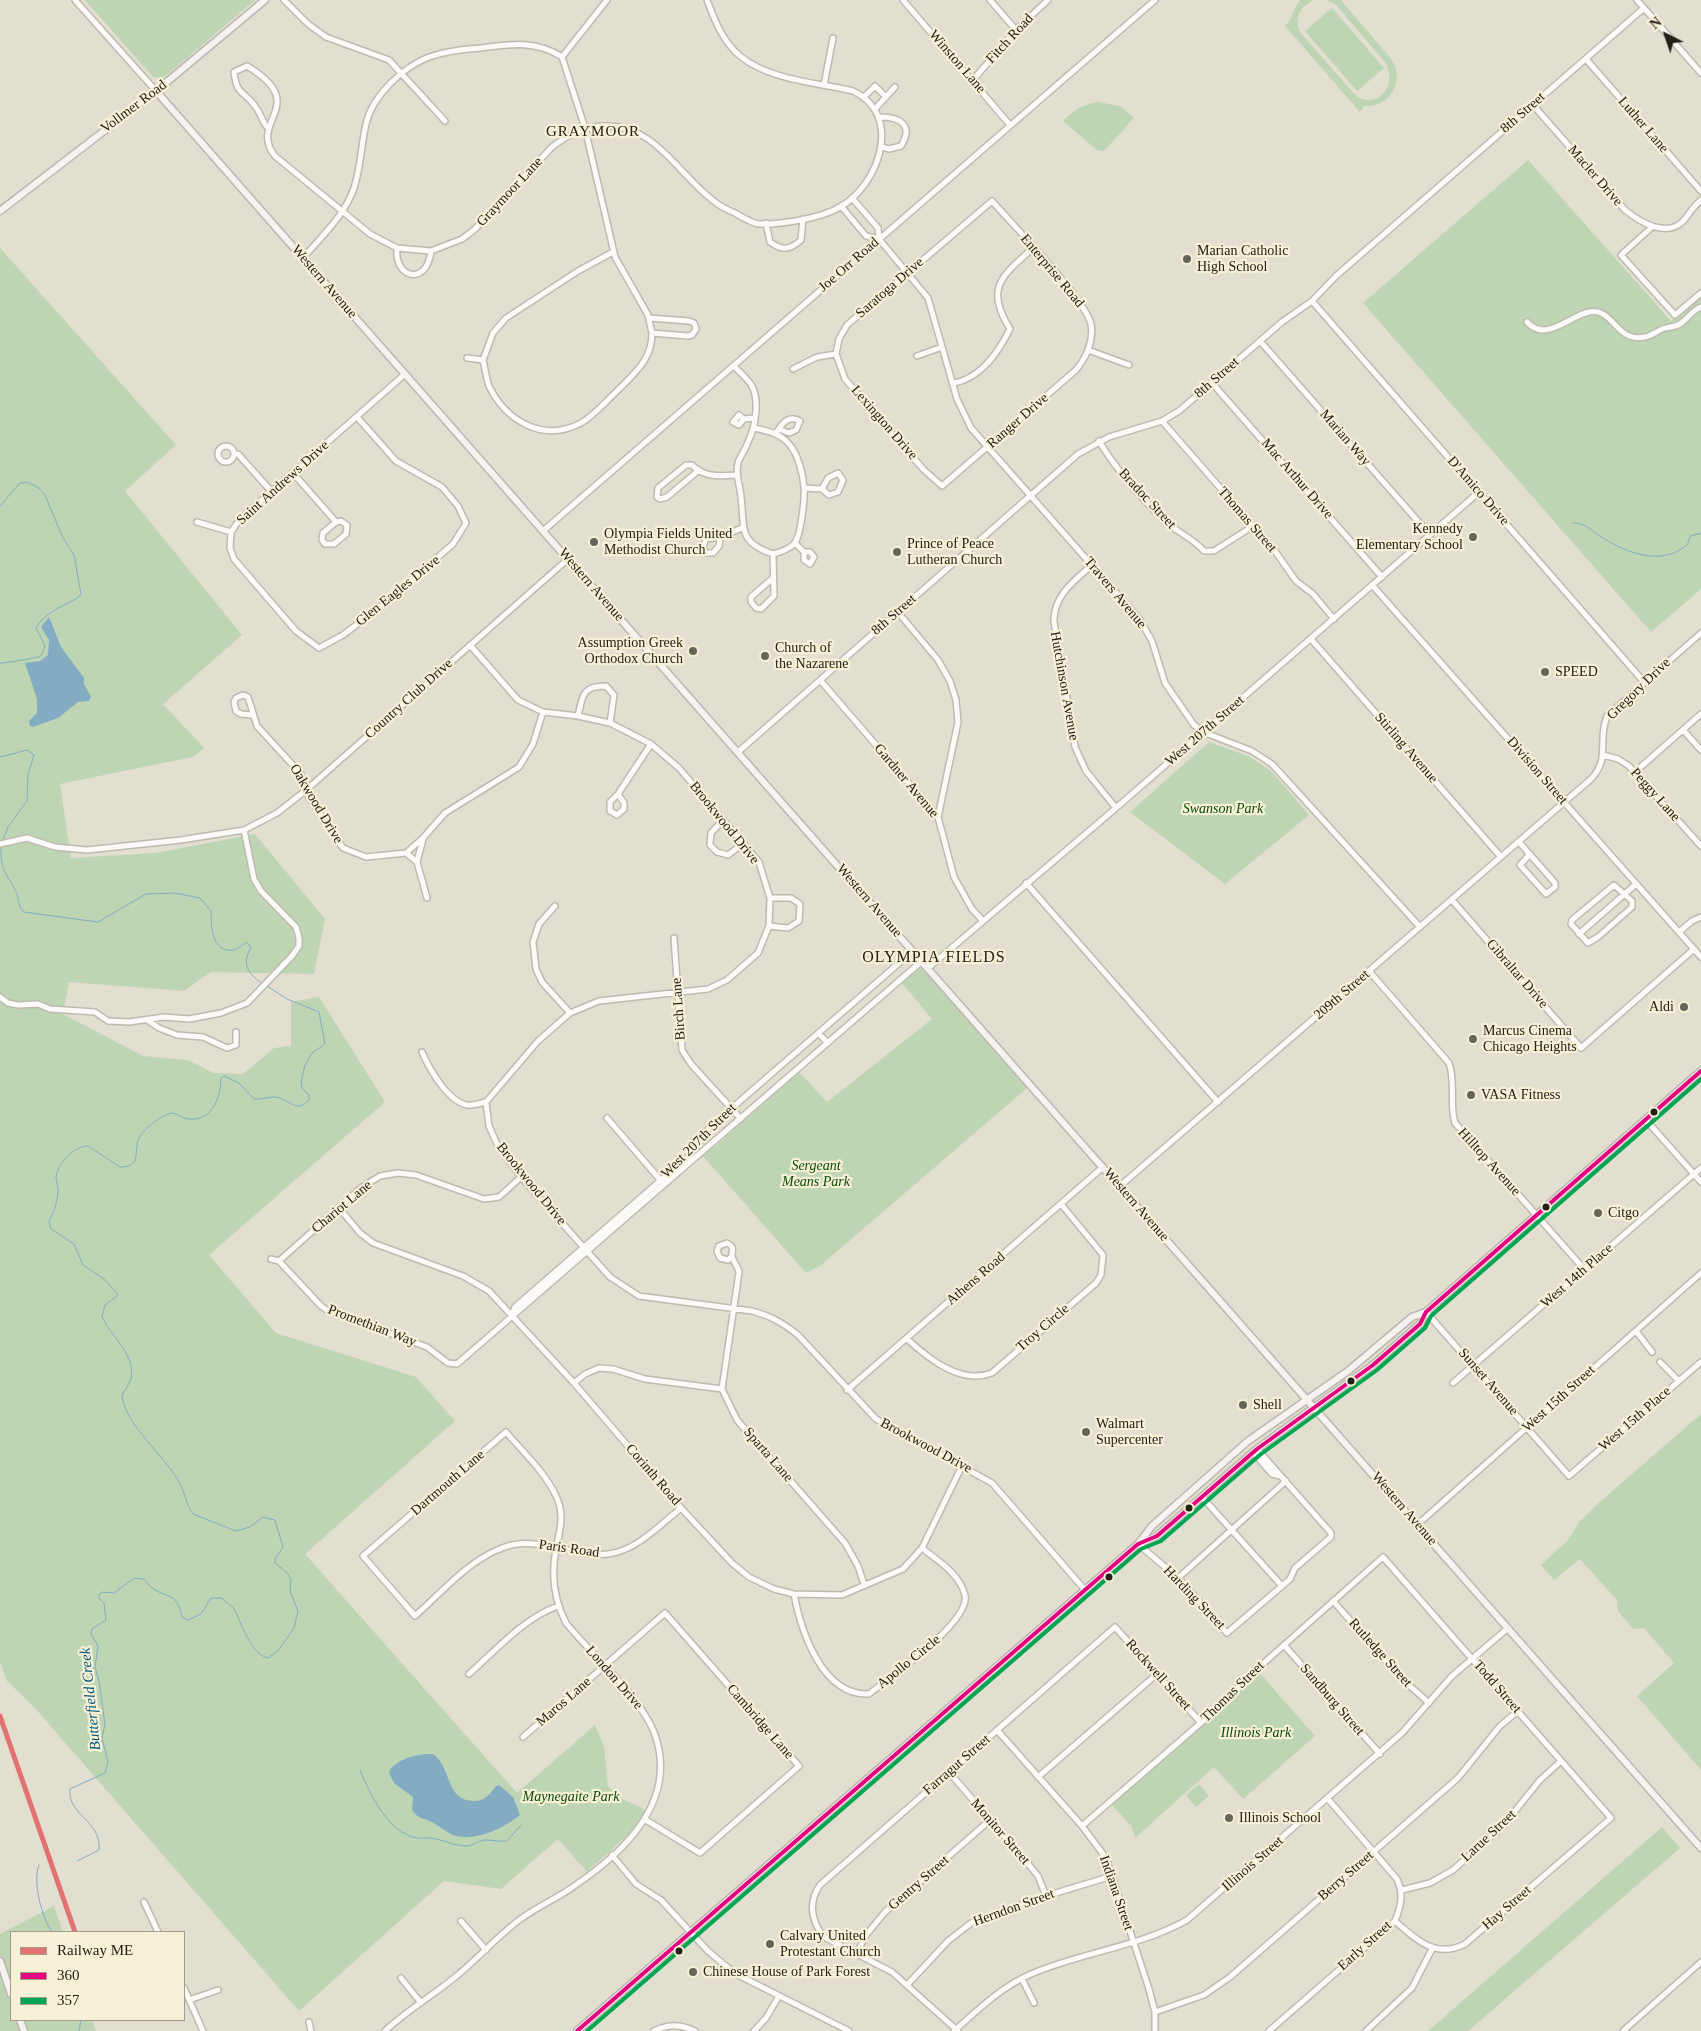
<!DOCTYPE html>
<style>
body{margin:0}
#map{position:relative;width:1701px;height:2031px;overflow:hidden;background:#e2ded0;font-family:Georgia,serif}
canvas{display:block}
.legend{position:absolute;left:10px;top:1931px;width:175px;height:90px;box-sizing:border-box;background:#f6f0d6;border:1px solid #a29d8a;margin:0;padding:6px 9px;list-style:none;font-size:15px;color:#232117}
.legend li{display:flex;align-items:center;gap:10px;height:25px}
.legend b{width:25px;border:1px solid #a29d8a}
.north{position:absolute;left:1641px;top:10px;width:50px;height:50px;-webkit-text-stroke:4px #f6f0d6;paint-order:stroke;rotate:319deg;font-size:14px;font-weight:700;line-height:20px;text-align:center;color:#232117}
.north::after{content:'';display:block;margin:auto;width:18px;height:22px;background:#232117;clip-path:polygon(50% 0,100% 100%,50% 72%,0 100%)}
</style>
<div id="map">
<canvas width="1701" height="2031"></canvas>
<ul class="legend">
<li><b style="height:6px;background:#e17271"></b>Railway ME</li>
<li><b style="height:6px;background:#e5007d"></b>360</li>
<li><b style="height:6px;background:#00a651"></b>357</li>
</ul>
<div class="north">N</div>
</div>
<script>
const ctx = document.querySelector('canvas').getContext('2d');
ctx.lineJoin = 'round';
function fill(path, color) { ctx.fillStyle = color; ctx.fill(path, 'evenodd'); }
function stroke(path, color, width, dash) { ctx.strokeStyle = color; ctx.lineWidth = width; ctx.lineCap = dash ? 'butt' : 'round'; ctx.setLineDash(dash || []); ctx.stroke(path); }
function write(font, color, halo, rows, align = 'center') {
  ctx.font = font + ' Georgia,serif'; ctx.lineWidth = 4.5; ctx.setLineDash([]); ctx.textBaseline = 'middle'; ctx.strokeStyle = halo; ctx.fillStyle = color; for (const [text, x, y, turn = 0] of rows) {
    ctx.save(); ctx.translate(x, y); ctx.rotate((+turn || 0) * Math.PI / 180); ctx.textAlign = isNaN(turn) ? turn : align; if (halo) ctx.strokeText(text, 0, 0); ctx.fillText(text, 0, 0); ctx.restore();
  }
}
const green = new Path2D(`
 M85 0H255L166 76 161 78 153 77Z
 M1300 0H1314C1300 6 1294 18 1300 32L1357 97C1380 109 1398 83 1385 62L1336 5 1327 0H1341L1391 59C1406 80 1390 108 1364 106L1360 112 1285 26C1293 19 1293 8 1300 0Z
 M1332 8 1384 68 1357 91 1305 31Z
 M1098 102 1120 106 1134 118 1104 151H1098L1063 121C1074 110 1083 104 1098 102Z
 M1528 160 1671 321 1701 297V589L1651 632 1363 303Z
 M0 248 176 445 125 491 242 635 163 704 204 748 193 757 60 784 71 858 156 853 255 834 325 919 314 974 211 972 184 991 69 982 63 1014 143 1056 188 1060 214 1073 243 1074 274 1048 291 1046V1002L319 997 385 1102 209 1255 276 1333 416 1377 455 1421 305 1554 517 1793 595 1725 604 1746 608 1786 618 1797 646 1810 632 1831 587 1872 558 1839 501 1889 444 1881 299 2011 34 1707 7 1681 0 1662Z
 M1209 742 1248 756 1271 771 1309 815 1225 884 1130 812Z
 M919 968 923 969 1027 1088 820 1266 806 1273 702 1155 718 1144 799 1072 827 1102 932 1019 901 982Z
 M1701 1414V1770L1637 1696 1674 1663 1644 1628 1633 1629 1618 1611 1617 1600 1580 1559 1554 1580 1541 1565 1568 1540 1579 1522 1594 1507Z
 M1258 1671 1315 1736 1243 1799 1214 1767 1135 1838 1132 1827 1112 1805 1222 1707Z
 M1199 1784 1209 1796 1196 1807 1186 1795Z
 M1662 1827 1680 1848 1468 2031H1428Z
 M54 1906 63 1932H11V2020H92L96 2031H0V1934Z`);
const water = new Path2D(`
 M49 617 61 647 84 678V684L91 697 89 701 78 702 58 718 33 727 30 726 29 721 37 713V699L25 663 40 661 48 655 49 640 41 627Z
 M433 1754C452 1767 445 1801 474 1801 485 1801 490 1794 496 1786L499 1785 513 1797 520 1815C503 1829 476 1841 455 1836 447 1833 440 1826 432 1822 423 1818 418 1819 412 1810L413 1797 394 1783 389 1773C393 1759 420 1753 433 1754Z`);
const stream = new Path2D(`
 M0 506 20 483 27 482 39 488 45 495 63 538 74 555 81 594 78 598C63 606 45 612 36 628L45 646 41 656C38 658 5 663 0 663
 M1573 523C1587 523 1592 532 1603 538 1627 553 1660 566 1686 546 1689 544 1688 540 1691 536L1701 533
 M0 757 27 750 34 755 28 774 27 801 8 827 2 842
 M1 846C0 873 8 874 17 894 19 901 18 907 24 912L98 922 146 894 174 893 200 898 211 911C211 925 211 953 234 950 238 949 243 944 247 942L251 948C241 964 248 974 263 984
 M360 1770C370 1794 388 1833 417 1838 423 1839 429 1837 436 1839 446 1841 456 1846 466 1846 473 1846 481 1839 487 1840 494 1840 499 1842 507 1841L521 1825
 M77 1861 99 1850C102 1821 67 1815 70 1789L105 1773 108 1762 102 1738 105 1724 99 1681 95 1667 98 1646 91 1634 92 1629 106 1620 104 1603 99 1598V1595L102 1592 114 1593 134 1578 144 1579C147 1582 149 1586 152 1588 170 1600 176 1591 182 1617L188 1620 201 1614 211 1598H222C226 1602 231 1605 234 1609 242 1623 250 1654 268 1658L278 1651 294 1628 298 1611 290 1591 291 1579 286 1572 275 1563V1559L283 1547 275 1520 263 1517 250 1527 236 1531 193 1514C186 1505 185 1492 179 1482 165 1456 126 1426 122 1396 124 1390 129 1385 131 1379 136 1353 110 1337 102 1316L105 1305 117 1296V1293L104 1279 83 1265 74 1244 51 1229 49 1221C54 1212 57 1203 58 1192 59 1187 56 1182 56 1177 58 1163 74 1146 88 1146L120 1167C143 1167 133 1150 139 1138 143 1129 164 1113 173 1113 177 1114 180 1117 184 1118 210 1125 221 1099 221 1078L224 1076 239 1083 254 1099C261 1100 267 1097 274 1097 289 1097 295 1115 309 1100V1095L302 1088 301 1082 305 1065 312 1053 325 1044 319 1012 287 999 267 986
 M39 1865C32 1881 42 1918 52 1932
 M79 2031 81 2020`);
const minor = new Path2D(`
 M75 0 156 91
 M284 0 308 24 326 37 389 60 445 121
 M903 0 1010 125
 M990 0 1016 30
 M1637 0 1701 73
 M562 57 585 128 615 257 648 315 652 333
 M1586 59 1701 191
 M973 80 1016 30 1048 0
 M824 85 833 38
 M865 96 875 86 886 97
 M1533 105 1625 210C1641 223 1669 239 1685 219 1691 211 1694 206 1701 200
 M875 109 895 87
 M880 117C900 117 914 125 901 146L889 149 882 147
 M267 127C262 121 260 112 255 106 244 90 237 97 234 72L247 66C312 105 247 121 275 156L370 234 397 248 431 251
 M852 198 878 228 879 239 928 298 957 399 971 428 1140 620 1152 641 1165 683 1194 725 1203 732 1252 751 1272 764 1420 927
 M841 206 866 236 879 239
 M766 223 770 242C782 251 790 250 801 240L803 219
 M1652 227 1621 255 1675 315 1701 293
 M397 248C394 279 427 286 431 251L462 239 474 230 552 147C569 134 582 128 603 126 655 123 678 175 715 202 721 207 728 210 735 213 742 217 751 223 759 224 780 225 822 218 840 207 879 185 904 115 853 91 816 82 771 81 740 56 723 42 714 19 707 0
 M303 258C321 237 345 215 354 188 361 167 361 145 366 124 372 96 403 67 429 57 446 51 464 49 481 48 511 44 536 40 562 57L607 0
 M1312 301 1644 682
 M1527 322C1546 343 1569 316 1589 312 1614 307 1615 343 1645 337 1651 336 1656 332 1662 329 1668 327 1675 327 1680 324 1688 319 1692 310 1701 307
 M1260 341 1430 535
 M1088 350 1129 365
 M917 356 942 347
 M467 358 483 360 493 333 506 318 578 271 613 252
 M483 360C485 368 486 378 489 386 506 421 543 443 581 423 595 415 606 401 618 390 636 372 652 359 652 333L688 336 692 335 696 329 694 323 689 321 649 318
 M734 366C739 372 748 379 752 386 760 401 755 428 748 442 746 449 740 456 738 463 735 476 740 485 741 497 745 528 737 542 773 554
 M793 369 817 357 836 354 839 339 847 325 992 201C1013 225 1085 299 1091 324 1094 341 1086 358 1076 370L942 486 924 470 845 379 836 354
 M954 383C981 378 998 353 1010 329 984 288 1002 276 1033 248
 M1212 383 1382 577
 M357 417 396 461 442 487 458 506 466 523 453 544 385 603 343 635 319 648 296 631 234 559 230 548 231 532 240 519 405 374
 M744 419 739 425 733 422 739 415 744 419 754 418
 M1162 421 1275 551 1296 581 1313 594 1334 619
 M754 428C767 431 780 433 789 444 798 454 803 474 804 487 805 498 801 536 794 544 788 550 781 552 773 554L774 596 761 609 756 608 751 602V597L773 578
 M776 433C782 424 788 414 800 421L796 430 789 433 779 429
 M1099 441C1116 469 1140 497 1164 520 1176 532 1193 538 1204 551H1214L1253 526
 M218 454a8 8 0 1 1 16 0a8 8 0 1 1-16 0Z
 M234 454H238L271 491
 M699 470 667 497 660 499 657 497 658 488 686 465H692C704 478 720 476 736 475
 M293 473 336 522 341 521 347 525 346 534 334 544H325L322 540 323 533 336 522
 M804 488 822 489 828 478 838 473 843 480 838 492 829 495 822 489
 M197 522 231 532
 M543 531 1155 0
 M720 537 719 546 713 553H707L702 550 706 539 720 537 742 528
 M795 543 804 552V560L810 564 814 557 810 552H804
 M1092 565C1074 581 1053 596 1054 622L1075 747 1086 771 1116 808
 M1372 585 1701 957
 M897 611 938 660 950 681 956 700 958 722 938 817
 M1311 639 1501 857
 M470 645 518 700 543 712 578 716 610 723 651 744 679 768 759 862 770 898 769 926 758 953 727 980 708 989 599 1001 570 1013 538 1041 486 1102 489 1126 497 1144 521 1177 610 1277 639 1296 752 1311C771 1316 783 1323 798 1335L876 1419 992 1483 1085 1590
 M820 680 938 817 954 877 972 909 983 921
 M252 715 241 714 236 711 234 702 236 698 243 695 248 697 257 726 301 774 305 791 343 848 366 857 406 853 423 838 445 813 519 767 533 744 543 712
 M578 716C583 695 582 686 606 686L614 695 610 723
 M1683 730 1701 750
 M738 752 1078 454 1109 437 1162 421 1179 411 1282 322 1312 301 1336 276 1644 8
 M1603 755 1618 759 1629 766 1701 846
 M1635 772 1701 714
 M618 794 624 803V809L617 815 610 811V802L618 794 651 744
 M723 820 711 833 710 845 717 852 728 855 744 843
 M423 839 417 862 427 898
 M1519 842 1555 883V887L1546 894 1520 865 1530 854
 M0 844 27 838 55 847 87 850 181 840 244 830 277 813 305 791 568 559
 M406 853 417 862
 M1026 883 1218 1102
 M1614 885 1632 901V907L1598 937 1588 943 1571 924 1572 920Z
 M1452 900 1581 1048 1694 949
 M555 906 539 924 533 942 536 969 542 982 570 1013
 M769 926 788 928 799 921 800 904 791 898H770
 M1679 932 1692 921 1701 917
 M1579 934 1636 884
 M674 938 682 1050 691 1064 741 1119
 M928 968 1116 808 1479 492
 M1369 971 1449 1063C1456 1082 1449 1104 1455 1123L1584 1269
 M0 997 8 1003 18 1005 38 1004 50 1009 95 1012 108 1021 129 1022 164 1017 189 1019 221 1013 247 1003 292 956 299 946V938L296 927 261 891 254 879 244 830
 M147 1020 159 1028 177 1035 203 1037 227 1048 236 1045V1032
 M818 1033 828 1043
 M422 1052C429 1068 447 1101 467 1105 473 1106 480 1103 486 1102
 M607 1118 662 1182
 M1646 1120 1701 1182
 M1120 1186 1591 779C1611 758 1597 741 1607 716L1701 633
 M339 1208 360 1233 373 1243 463 1276 489 1291 574 1383 681 1508 732 1563 749 1577 774 1589 794 1594 842 1595 903 1569 922 1548 962 1466
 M732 1256 728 1260 720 1258 717 1251 719 1246 727 1243C735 1247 732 1249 732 1256 733 1261 738 1267 739 1272L722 1389 737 1420 845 1543 858 1566 864 1584
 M271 1259 279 1261 321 1306 328 1311 427 1347 448 1363 457 1364 922 961
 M279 1261 361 1188 380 1176 398 1173 416 1175 484 1199 499 1197 521 1177
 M1426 1312 1569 1476 1701 1362
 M512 1315 515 1307 690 1155 710 1127 913 951
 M1636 1331 1652 1352
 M907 1339C929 1359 961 1385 992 1373L1096 1283 1101 1275 1103 1255 1061 1204
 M1660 1362 1679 1381
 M574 1383 585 1374 599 1368 613 1369 645 1379 722 1389
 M1453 1383 1701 1168
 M847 1390 1103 1167
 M1253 1452 1272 1474 1280 1476
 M1202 1497 1282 1586
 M1417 1525 1701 1273
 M1138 1544 1178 1578 1227 1633 1282 1586 1290 1579 1295 1568 1331 1537V1533L1257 1449
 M1178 1578 1286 1481
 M794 1594C801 1631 822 1696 869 1694 890 1677 971 1622 965 1595 959 1573 938 1561 922 1548
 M1333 1601 1401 1678 1429 1703
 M1284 1645 1380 1754
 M469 1674C496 1650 524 1618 558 1606
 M997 1730 1082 1826 1106 1858 1149 1989 1155 2012V2031
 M523 1737 665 1613 799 1766 700 1853 646 1820
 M949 1772 1029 1865 1038 1876 1046 1896
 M1038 1777 1157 1674
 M1082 1826 1226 1701 1247 1678 1383 1557 1611 1818 1465 1944C1436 1959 1416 1940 1395 1921
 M612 1855 636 1884 661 1900 708 1951 734 1973 849 2031
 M1402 1890 1430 1883 1453 1870 1503 1826 1540 1780 1561 1761
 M144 1902 158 1932
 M461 1921 486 1950
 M857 1953 866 1935 885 1912 990 1820
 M401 1978 421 2003
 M1022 1979 1034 2003
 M908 1984 948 1941 971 1923 1046 1896 1112 1876
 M184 1988 203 2031
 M189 2000 218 1990
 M1155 2012 1204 1995 1230 1977 1458 1778 1500 1726 1518 1711
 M309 2022 311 2031
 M385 2031C406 2011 432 1996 454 1978 478 1959 498 1935 522 1918 540 1905 560 1897 577 1884 627 1850 679 1798 654 1732 638 1694 593 1656 566 1623 554 1600 551 1575 556 1549 560 1530 565 1514 556 1496 545 1472 523 1452 506 1432L363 1556 415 1616C441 1593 469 1560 502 1548 537 1534 573 1558 608 1554 636 1551 660 1525 681 1508
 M654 2031C668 2024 680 2024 695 2031
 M754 2031 766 2018 779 1996
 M954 2031C978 2010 1001 1987 1031 1974 1082 1952 1139 1947 1187 1920L1402 1733 1452 1676 1508 1628
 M958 2031 892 1972 824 1937C811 1921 808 1902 820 1885L1115 1627 1201 1723
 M1269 2031 1395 1921C1401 1906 1404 1894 1397 1879L1328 1799
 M1366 2031 1412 1988 1432 1949
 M1623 2031 1701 1962`);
const major = new Path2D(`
 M156 91 1701 1848
 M0 211 156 91 265 0
 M1139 1544 1157 1536 1257 1449 1373 1365 1420 1324 1426 1312
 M0 1961 11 1994
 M20 2020 24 2031
 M577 2031 1138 1544 1152 1526 1248 1441 1348 1371 1412 1317 1426 1312 1701 1071`);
const bus1 = new Path2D(`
 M577 2031 1138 1544 1157 1536 1257 1449 1373 1365 1420 1324 1426 1312 1701 1071`);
const bus2 = new Path2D(`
 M587 2031 1141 1549 1161 1541 1261 1454 1377 1370 1425 1328 1431 1316 1701 1079`);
const rail1 = new Path2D(`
 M0 1716 75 1932`);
const markers = [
 [1187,259,5,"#666358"],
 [1473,537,5,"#666358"],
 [594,542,5,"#666358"],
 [897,552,5,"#666358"],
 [693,651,5,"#666358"],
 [765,656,5,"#666358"],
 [1545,672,5,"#666358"],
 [1684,1007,5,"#666358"],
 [1473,1039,5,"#666358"],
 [1471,1095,5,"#666358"],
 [1654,1112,4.5,"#232117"],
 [1546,1207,4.5,"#232117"],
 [1598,1213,5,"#666358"],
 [1351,1381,4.5,"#232117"],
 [1243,1405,5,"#666358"],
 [1086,1432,5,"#666358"],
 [1189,1508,4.5,"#232117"],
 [1109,1577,4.5,"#232117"],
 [1229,1818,5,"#666358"],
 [770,1944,5,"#666358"],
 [679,1951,4.5,"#232117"],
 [693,1972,5,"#666358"]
];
const streetNames = [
 ["Fitch Road",1010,39,-47],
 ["Winston Lane",957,62,49],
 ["Vollmer Road",134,107,-37],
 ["8th Street",1523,113,-41],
 ["Luther Lane",1643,125,49],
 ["Macler Drive",1595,176,49],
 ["Graymoor Lane",510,192,-47],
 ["Joe Orr Road",849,265,-41],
 ["Enterprise Road",1052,271,50],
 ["Western Avenue",324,282,49],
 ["Saratoga Drive",890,288,-41],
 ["8th Street",1217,378,-41],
 ["Ranger Drive",1018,421,-41],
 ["Lexington Drive",884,423,49],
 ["Marian Way",1345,438,49],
 ["Mac Arthur Drive",1297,479,49],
 ["Saint Andrews Drive",283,483,-42],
 ["D'Amico Drive",1478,491,49],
 ["Bradoc Street",1147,499,47],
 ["Thomas Street",1247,520,49],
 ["Western Avenue",591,585,49],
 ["Glen Eagles Drive",398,591,-39],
 ["Travers Avenue",1115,593,50],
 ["8th Street",894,615,-41],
 ["Hutchinson Avenue",1064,686,80],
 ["Gregory Drive",1639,689,-44],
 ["Country Club Drive",409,699,-42],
 ["West 207th Street",1205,731,-41],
 ["Stirling Avenue",1406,748,49],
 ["Division Street",1537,771,49],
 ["Gardner Avenue",906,781,50],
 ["Peggy Lane",1655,795,48],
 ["Oakwood Drive",316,804,59],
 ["Brookwood Drive",724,823,51],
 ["Western Avenue",869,901,49],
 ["Gibraltar Drive",1517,974,49],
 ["209th Street",1342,995,-41],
 ["Birch Lane",679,1009,-94],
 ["West 207th Street",699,1141,-45],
 ["Hilltop Avenue",1489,1162,48],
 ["Brookwood Drive",531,1184,51],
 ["Western Avenue",1136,1205,49],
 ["Chariot Lane",342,1207,-40],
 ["West 14th Place",1577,1276,-41],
 ["Athens Road",976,1279,-41],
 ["Promethian Way",372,1326,21],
 ["Troy Circle",1043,1328,-41],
 ["Sunset Avenue",1488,1382,49],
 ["West 15th Street",1559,1399,-42],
 ["West 15th Place",1635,1419,-41],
 ["Brookwood Drive",926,1446,28],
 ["Sparta Lane",768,1455,49],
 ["Corinth Road",653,1475,49],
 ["Dartmouth Lane",448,1483,-41],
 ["Western Avenue",1404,1509,49],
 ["Paris Road",569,1549,8],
 ["Harding Street",1194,1598,46],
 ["Rutledge Street",1380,1653,48],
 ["Apollo Circle",909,1662,-39],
 ["Rockwell Street",1158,1675,48],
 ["London Drive",614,1678,49],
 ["Todd Street",1497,1687,49],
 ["Thomas Street",1233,1692,-44],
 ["Sandburg Street",1332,1700,49],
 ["Maros Lane",564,1702,-41],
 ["Cambridge Lane",760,1722,49],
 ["Farragut Street",957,1765,-41],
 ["Monitor Street",1000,1832,49],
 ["Larue Street",1489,1836,-43],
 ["Illinois Street",1253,1864,-41],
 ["Berry Street",1346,1876,-41],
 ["Gentry Street",919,1883,-41],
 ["Indiana Street",1116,1893,71],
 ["Herndon Street",1014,1908,-20],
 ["Hay Street",1507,1908,-41],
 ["Early Street",1365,1946,-42]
];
const poiNames = [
 ["Marian Catholic",1197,251],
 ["High School",1197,267],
 ["Kennedy",1463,529,"right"],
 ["Elementary School",1463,545,"right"],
 ["Olympia Fields United",604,534],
 ["Methodist Church",604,550],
 ["Prince of Peace",907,544],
 ["Lutheran Church",907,560],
 ["Assumption Greek",683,643,"right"],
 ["Orthodox Church",683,659,"right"],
 ["Church of",775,648],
 ["the Nazarene",775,664],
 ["SPEED",1555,672],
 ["Aldi",1674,1007,"right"],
 ["Marcus Cinema",1483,1031],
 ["Chicago Heights",1483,1047],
 ["VASA Fitness",1481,1095],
 ["Citgo",1608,1213],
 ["Shell",1253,1405],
 ["Walmart",1096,1424],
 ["Supercenter",1096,1440],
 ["Illinois School",1239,1818],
 ["Calvary United",780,1936],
 ["Protestant Church",780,1952],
 ["Chinese House of Park Forest",703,1972]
];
const parkNames = [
 ["Swanson Park",1223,809],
 ["Sergeant",816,1166],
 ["Means Park",816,1182],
 ["Illinois Park",1256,1733],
 ["Maynegaite Park",571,1797]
];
const neighbourhoodNames = [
 ["GRAYMOOR",593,132]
];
const waterNames = [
 ["Butterfield Creek",91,1699,-96]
];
const quarterNames = [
 ["OLYMPIA FIELDS",934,958]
];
fill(green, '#bed5b3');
fill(water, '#83acc3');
stroke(stream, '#83acc3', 1);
stroke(minor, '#bdbaaf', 8);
stroke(major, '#bcb6af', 9);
stroke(minor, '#fbfaf8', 5);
stroke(major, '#f5f2ef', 6);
stroke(bus1, '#e5007d', 4);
stroke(bus2, '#00a651', 4);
stroke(rail1, '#e17271', 5);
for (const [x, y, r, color] of markers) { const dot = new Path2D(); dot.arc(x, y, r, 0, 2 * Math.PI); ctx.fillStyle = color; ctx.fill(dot); stroke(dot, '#f6f0d6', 2); }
write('14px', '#232117', '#f6f0d6', streetNames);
write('14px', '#232117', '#f6f0d6', poiNames, 'left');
write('italic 14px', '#084a05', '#f6f0d6', parkNames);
ctx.letterSpacing = '1px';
write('15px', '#232117', '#f6f0d6', neighbourhoodNames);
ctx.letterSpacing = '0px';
write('italic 15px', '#01547a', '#f6f0d6', waterNames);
ctx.letterSpacing = '1px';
write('16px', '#232117', '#f6f0d6', quarterNames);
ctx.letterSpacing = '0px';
</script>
